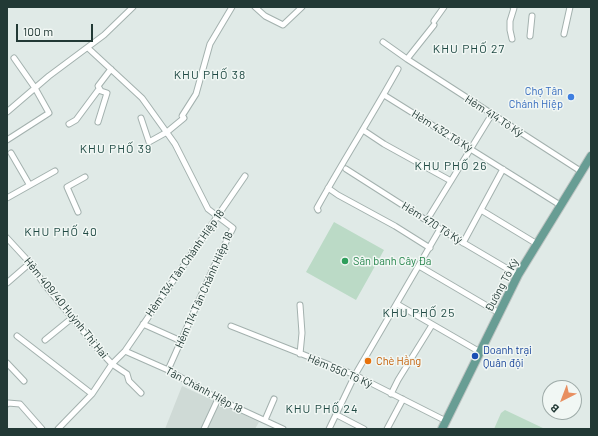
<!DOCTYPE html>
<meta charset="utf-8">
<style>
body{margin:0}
#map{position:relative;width:598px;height:436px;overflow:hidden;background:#e0eae7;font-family:Barlow,sans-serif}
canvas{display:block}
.frame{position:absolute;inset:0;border:8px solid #223935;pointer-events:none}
.north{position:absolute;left:542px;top:380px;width:40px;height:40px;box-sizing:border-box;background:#f1f7f4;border:1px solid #9eaba8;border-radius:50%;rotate:222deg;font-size:11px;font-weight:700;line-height:16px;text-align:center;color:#223935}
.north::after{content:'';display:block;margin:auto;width:14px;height:18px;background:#e88f60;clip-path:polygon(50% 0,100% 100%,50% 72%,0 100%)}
.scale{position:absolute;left:16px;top:24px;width:77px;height:18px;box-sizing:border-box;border:2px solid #223935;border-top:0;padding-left:5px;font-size:12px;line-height:14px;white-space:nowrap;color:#223935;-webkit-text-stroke:3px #f1f7f4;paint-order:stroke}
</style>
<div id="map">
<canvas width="598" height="436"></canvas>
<div class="frame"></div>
<div class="north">B</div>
<div class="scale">100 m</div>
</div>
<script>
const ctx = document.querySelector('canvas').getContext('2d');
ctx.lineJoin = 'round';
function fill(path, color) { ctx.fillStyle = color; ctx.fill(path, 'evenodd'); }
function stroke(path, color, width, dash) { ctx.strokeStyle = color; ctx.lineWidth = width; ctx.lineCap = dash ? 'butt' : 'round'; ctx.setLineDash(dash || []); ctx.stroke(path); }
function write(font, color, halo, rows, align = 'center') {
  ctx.font = font + ' Barlow,sans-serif'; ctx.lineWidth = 3; ctx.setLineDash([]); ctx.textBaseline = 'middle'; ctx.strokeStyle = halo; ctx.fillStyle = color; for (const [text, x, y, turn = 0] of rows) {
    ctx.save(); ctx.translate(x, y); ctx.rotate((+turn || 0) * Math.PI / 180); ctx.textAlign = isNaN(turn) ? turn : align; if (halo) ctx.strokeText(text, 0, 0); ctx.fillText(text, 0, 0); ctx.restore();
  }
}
const built = new Path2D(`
 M182 386 259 422 255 429H165Z`);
const green = new Path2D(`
 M334 222 384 250 356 300 306 272Z
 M505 410 545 429H494L501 413Z`);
const street = new Path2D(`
 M255 7 265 16 283 25 302 7
 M434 21 444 7
 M564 34 570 7
 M530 36 532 16
 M512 39 510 30V21L514 8 513 7
 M383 42 407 59 582 172
 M88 48 142 98 175 144 208 209 233 228 216 262 168 370
 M407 59 434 25
 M384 95 560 205
 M7 112 35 88 14 58
 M141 118 149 142 167 132 184 118 182 116 196 94 210 44 232 7
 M98 122 107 93 101 91 98 86 111 69
 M69 124 76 120 99 89
 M363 130 384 144 451 181
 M7 140 49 113 35 88 49 76 104 35 133 7
 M11 153 29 184
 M346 169 440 229 518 275
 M328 188 338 195 395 226 430 248
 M7 198 55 171
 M318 210 317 208C343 161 372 116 398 69
 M481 210 537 244
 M78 212 67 187 85 177
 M427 220 492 114
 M7 238 30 263 44 284 97 348 112 364 127 374 129 381 141 393
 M463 243 503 169
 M419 266 499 313
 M7 283 30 263
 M397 304 480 352
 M143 324 181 341
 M231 326 355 375 446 421
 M17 336 92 394
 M45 340 72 318
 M125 351 168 370 218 399 283 429
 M300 354 302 333 300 305
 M7 363 24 381
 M391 394 398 380 432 325
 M7 404 8 403 20 404 42 429
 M337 415 364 429
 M265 420 274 399
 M58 429 92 394 112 364 125 351 245 176
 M204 429 218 399
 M329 429 355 375 440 229
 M387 429 403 399`);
const primary = new Path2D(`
 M442 429 518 275 591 156`);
const markers = [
 [571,97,4,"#3f7fe0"],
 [345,261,4,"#2e9e5b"],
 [475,356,4,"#1a4fb4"],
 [368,361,4,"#e8710a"]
];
const shopNames = [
 ["Chợ Tân",563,91],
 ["Chánh Hiệp",563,104]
];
const streetNames = [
 ["Hẻm 414 Tô Ký",494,116,33],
 ["Hẻm 432 Tô Ký",442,131,32],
 ["Hẻm 470 Tô Ký",432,223,32],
 ["Hẻm 134 Tân Chánh Hiệp 18",185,263,-55],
 ["Đường Tô Ký",502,285,-62],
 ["Hẻm 114 Tân Chánh Hiệp 18",204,290,-66],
 ["Hẻm 409/40 Huỳnh Thị Hai",66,308,51],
 ["Hẻm 550 Tô Ký",340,371,23],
 ["Tân Chánh Hiệp 18",204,390,28]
];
const leisureNames = [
 ["Sân banh Cây Đa",353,261]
];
const transitNames = [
 ["Doanh trại",483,350],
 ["Quân đội",483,363]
];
const foodNames = [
 ["Chè Hằng",376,361]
];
const neighbourhoodNames = [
 ["KHU PHỐ 27",469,49],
 ["KHU PHỐ 38",210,75],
 ["KHU PHỐ 39",116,149],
 ["KHU PHỐ 26",451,166],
 ["KHU PHỐ 40",61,232],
 ["KHU PHỐ 25",419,313],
 ["KHU PHỐ 24",322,409]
];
fill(built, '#cfdad6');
fill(green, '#bbdac6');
stroke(street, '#a3b1ae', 7);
stroke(primary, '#bdc4c2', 10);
stroke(street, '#fff', 5);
stroke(primary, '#689d94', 8);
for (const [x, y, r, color] of markers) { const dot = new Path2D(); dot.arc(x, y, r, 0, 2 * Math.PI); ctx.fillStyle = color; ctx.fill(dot); stroke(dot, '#f1f7f4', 1.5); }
write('11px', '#366cbe', '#f1f7f4', shopNames, 'right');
write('11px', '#223935', '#f1f7f4', streetNames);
write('11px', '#27864d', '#f1f7f4', leisureNames, 'left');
write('11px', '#164399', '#f1f7f4', transitNames, 'left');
write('11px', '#c56008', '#f1f7f4', foodNames, 'left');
ctx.letterSpacing = '1px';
write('12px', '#204a44', '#f1f7f4', neighbourhoodNames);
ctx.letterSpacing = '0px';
</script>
